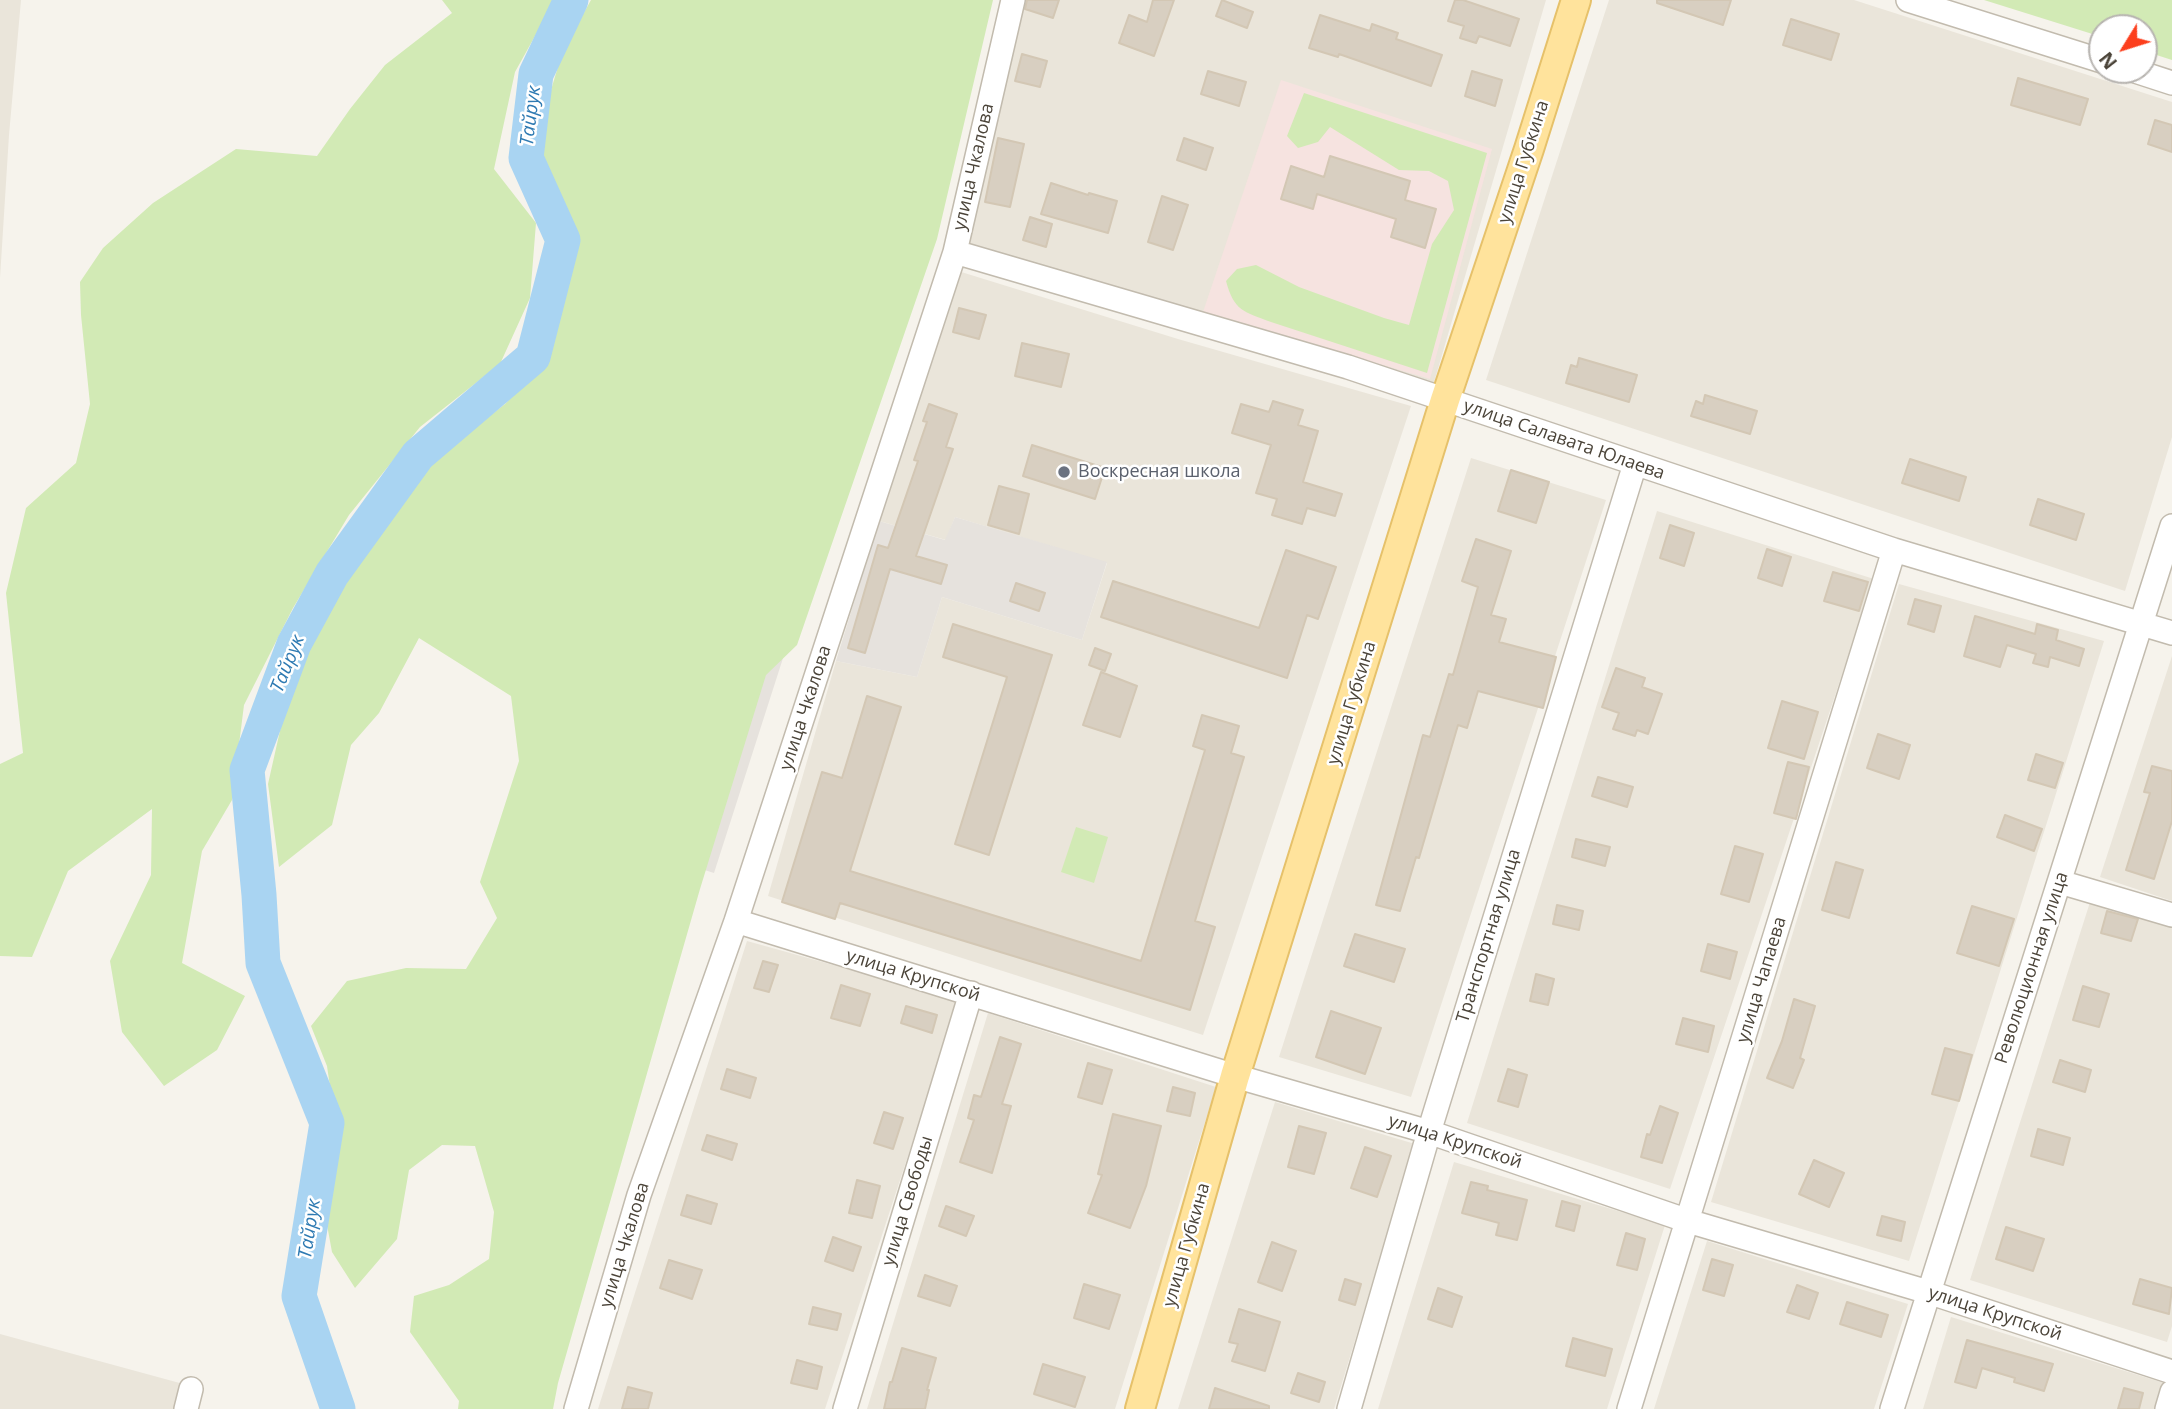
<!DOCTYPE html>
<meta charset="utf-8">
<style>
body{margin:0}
#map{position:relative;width:2172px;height:1409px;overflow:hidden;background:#f6f3ec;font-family:"Open Sans",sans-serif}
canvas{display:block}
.north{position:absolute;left:2088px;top:14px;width:70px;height:70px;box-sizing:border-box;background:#fff;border:2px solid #b7b4b0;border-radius:50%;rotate:232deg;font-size:19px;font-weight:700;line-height:28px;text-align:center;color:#4b4439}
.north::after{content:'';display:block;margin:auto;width:24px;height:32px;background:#fc3f1d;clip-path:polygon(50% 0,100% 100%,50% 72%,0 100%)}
</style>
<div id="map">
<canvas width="2172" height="1409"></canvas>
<div class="north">N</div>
</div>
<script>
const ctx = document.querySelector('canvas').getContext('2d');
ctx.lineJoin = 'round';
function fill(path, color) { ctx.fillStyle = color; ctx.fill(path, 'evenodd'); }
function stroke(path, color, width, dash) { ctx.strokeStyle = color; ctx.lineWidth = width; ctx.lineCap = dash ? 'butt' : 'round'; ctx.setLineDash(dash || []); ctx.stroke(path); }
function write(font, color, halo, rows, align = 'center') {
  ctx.font = font + ' "Open Sans",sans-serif'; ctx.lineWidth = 5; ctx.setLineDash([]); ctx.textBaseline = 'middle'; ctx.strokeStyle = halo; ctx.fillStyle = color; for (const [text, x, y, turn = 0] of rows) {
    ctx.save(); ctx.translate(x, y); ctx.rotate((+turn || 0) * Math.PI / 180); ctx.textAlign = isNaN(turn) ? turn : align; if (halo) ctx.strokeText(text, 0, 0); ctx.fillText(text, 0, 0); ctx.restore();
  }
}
const residential = new Path2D(`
 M0 0H21L9 135 0 278Z
 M1026 0H1546L1432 389 964 246Z
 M1609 0H1854L2172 102V437L2125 591 1486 380Z
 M958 271 1178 339 1411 406 1203 1035 768 896 836 661 917 677 942 597 1082 640 1107 563 955 517 946 540 879 521Z
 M1471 458 1606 500 1411 1097 1279 1057Z
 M1657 511 1874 579 1670 1189 1467 1123Z
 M1899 584 2104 641 1909 1261 1711 1202Z
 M2172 656V901L2100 877Z
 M2091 899 2172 926V1326L2167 1342 1970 1280Z
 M747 941 959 1000 825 1409H598Z
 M988 1013 1216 1087 1115 1409H867Z
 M1275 1102 1415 1144 1334 1409H1178Z
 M1454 1162 1665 1225 1607 1409H1378Z
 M1707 1241 1908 1304 1874 1409H1654Z
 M1951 1317 2164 1383 2155 1409H1923Z
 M0 1334 187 1385 181 1409H0Z`);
const industrial = new Path2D(`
 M955 517 1107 562 1082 640 942 597 917 677 836 661 879 521 945 540Z
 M771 620 793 627 714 873 692 866Z`);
const medical = new Path2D(`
 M1281 80 1492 149 1430 379 1203 312Z`);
const green = new Path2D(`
 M442 0H555L515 72 494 169 536 223 530 298 500 364 420 427 349 515 293 608 244 705 232 800 202 851 182 963 245 996 217 1050 164 1086 122 1032 110 961 151 875 152 809 68 871 32 957 0 956V764L23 753 6 593 26 508 76 463 90 404 81 315 80 282 103 248 153 203 236 149 317 156 350 109 385 65 452 13Z
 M591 0H993L937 239 797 645 766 675 700 889 558 1383 553 1409H458L459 1401 410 1332 414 1296 449 1285 489 1259 494 1212 475 1146 442 1145 409 1170 397 1239 355 1288 332 1252 325 1214 337 1135 327 1066 311 1026 347 981 406 968 466 969 497 918 480 882 519 761 511 696 419 638 379 713 351 745 332 825 279 867 268 784 286 704 314 629 366 545 428 464 505 404 540 365 566 269 567 215 539 171 548 100 563 50Z
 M1984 0H2172V60L2144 51V28H2102V37Z
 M1304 93 1487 153 1427 373 1271 322C1244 312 1234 311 1226 281L1237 269 1256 265 1299 287 1384 318 1409 325 1432 244 1454 210 1448 181 1429 171 1399 170 1330 127 1318 142 1298 148 1287 136Z
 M1076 827 1108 837 1094 883 1061 872Z`);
const river = new Path2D(`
 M338 1409 299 1296 327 1123 263 963 259 895 247 770 294 644 332 574 418 455 533 357 563 240 526 158 536 74 571 0`);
const building = new Path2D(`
 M1027 0H1059L1053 18 1025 9Z
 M1153 0H1174L1154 56 1119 43 1129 15 1147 22Z
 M1222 0 1253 12 1247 28 1216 16Z
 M1455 0H1463L1519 19 1510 46 1479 36 1476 43 1460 38 1464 26 1448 21Z
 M1657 0H1731L1723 25 1657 3Z
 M1320 15 1370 31 1372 24 1398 33 1396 39 1442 55 1431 86 1339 54 1338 57 1309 48Z
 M1791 19 1839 34 1831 60 1783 45Z
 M1022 54 1047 61 1040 87 1015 81Z
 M1208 71 1246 82 1239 106 1201 94Z
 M1472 71 1502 80 1495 106 1465 96Z
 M2018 78 2088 99 2080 125 2011 105Z
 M2155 120 2172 125V152L2148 144Z
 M998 138 1024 144 1010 207 985 202Z
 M1184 138 1213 148 1206 170 1177 160Z
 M1330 156 1410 181 1405 200 1436 209 1425 248 1391 237 1396 219 1317 194 1313 209 1281 199 1291 166 1324 177Z
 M1051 183 1088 195 1089 193 1117 201 1108 233 1041 214Z
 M1162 196 1188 205 1173 250 1148 242Z
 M1030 217 1052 224 1046 247 1023 240Z
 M959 308 986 315 979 339 953 332Z
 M1022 343 1069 354 1061 387 1015 376Z
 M1579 358 1637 375 1629 402 1566 383 1571 365 1577 367Z
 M1705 395 1757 411 1750 434 1691 416 1696 401 1703 404Z
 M1273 401 1303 410 1298 425 1318 431 1303 482 1342 494 1335 516 1307 508 1302 524 1272 515 1277 499 1256 493 1271 445 1232 433 1241 404 1269 412Z
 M929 404 957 414 946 447 953 449 916 556 947 565 941 584 890 569 865 653 848 648 878 545 888 548 918 461 914 460 927 422 923 421Z
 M1032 445 1105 468 1095 499 1023 476Z
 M1910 459 1966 477 1959 501 1902 483Z
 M1511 470 1549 482 1536 523 1498 511Z
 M999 486 1029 494 1019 534 988 525Z
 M2038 499 2084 514 2076 540 2030 525Z
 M1670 525 1694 533 1684 566 1660 558Z
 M1476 539 1511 551 1491 615 1506 619 1499 642 1556 657 1543 708 1478 691 1467 728 1458 725 1419 858 1416 857 1400 911 1376 905 1423 735 1430 737 1449 674 1453 675 1478 587 1462 581Z
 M1767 549 1791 557 1782 586 1758 578Z
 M1286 550 1336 567 1318 619 1307 615 1287 678 1101 617 1113 581 1259 628Z
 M1833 572 1868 582 1859 611 1824 601Z
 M1016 583 1045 593 1039 611 1010 601Z
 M1915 599 1941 606 1934 632 1908 624Z
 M1975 616 2035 634 2037 624 2058 630 2056 640 2084 649 2079 666 2050 657 2048 667 2033 663 2036 654 2007 645 2000 667 1964 656Z
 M953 624 1052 655 989 855 955 844 1007 677 943 657Z
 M1095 648 1111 654 1105 671 1089 665Z
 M1616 668 1645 678 1642 687 1662 694 1648 734 1637 730 1635 736 1613 729 1619 713 1602 707Z
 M1101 672 1137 686 1120 737 1083 725Z
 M867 696 901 707 850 871 1141 961 1205 750 1193 746 1202 715 1239 726 1231 753 1244 757 1195 921 1215 927 1190 1010 840 903 835 919 782 902 822 772 842 778Z
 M1782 701 1818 712 1804 759 1768 748Z
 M1878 734 1910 745 1899 779 1867 768Z
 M2036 754 2063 763 2055 788 2028 780Z
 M1788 762 1809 767 1796 819 1774 813Z
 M2152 766 2172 771V821L2154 879 2126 870 2150 793 2144 792Z
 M1598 777 1633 787 1627 807 1592 796Z
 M2005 815 2042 829 2034 851 1997 837Z
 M1576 839 1610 847 1605 866 1572 857Z
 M1735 846 1763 854 1749 902 1721 894Z
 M1836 862 1863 870 1849 918 1822 910Z
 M1557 905 1583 911 1579 930 1553 924Z
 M1972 906 2014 919 1999 966 1957 953Z
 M2107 911 2138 919 2131 941 2101 933Z
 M1355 934 1405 949 1394 982 1344 966Z
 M1708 944 1737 952 1730 979 1701 971Z
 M763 961 778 965 769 992 754 988Z
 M1536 974 1554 979 1548 1005 1530 1001Z
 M841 985 870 994 860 1026 831 1018Z
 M2083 986 2109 994 2099 1027 2073 1020Z
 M1794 999 1815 1006 1800 1058 1804 1060 1793 1088 1767 1078 1782 1041Z
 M906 1006 937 1015 932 1033 901 1023Z
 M1331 1011 1381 1028 1365 1074 1316 1057Z
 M1683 1018 1714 1026 1708 1052 1676 1044Z
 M1000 1037 1021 1044 1002 1104 1011 1106 992 1173 960 1162 974 1120 968 1118 974 1095 981 1097Z
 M1945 1048 1972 1055 1959 1101 1932 1094Z
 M2060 1060 2091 1070 2085 1092 2053 1082Z
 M1088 1063 1112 1070 1102 1104 1078 1097Z
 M727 1069 756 1078 750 1098 721 1089Z
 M1508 1069 1527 1075 1518 1107 1498 1101Z
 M1173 1087 1195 1093 1190 1116 1167 1111Z
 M1660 1106 1678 1113 1662 1163 1641 1157 1647 1134 1650 1135Z
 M884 1112 903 1118 893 1149 874 1143Z
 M1113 1114 1161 1126 1146 1186 1130 1228 1088 1213 1102 1175 1098 1174Z
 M1299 1126 1326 1133 1314 1174 1288 1167Z
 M2038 1129 2070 1138 2063 1165 2031 1156Z
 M707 1135 737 1144 732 1160 702 1150Z
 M1365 1147 1391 1156 1377 1197 1351 1188Z
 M1814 1160 1844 1173 1829 1207 1799 1194Z
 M857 1180 880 1186 872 1218 849 1213Z
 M1471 1182 1488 1186 1487 1190 1527 1200 1517 1240 1496 1235 1499 1223 1462 1213Z
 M687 1195 717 1204 711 1224 681 1215Z
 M1562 1201 1580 1206 1574 1231 1556 1226Z
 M946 1206 974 1216 966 1236 939 1226Z
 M1882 1216 1905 1222 1901 1241 1877 1235Z
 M2006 1227 2044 1239 2033 1271 1996 1259Z
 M1626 1233 1645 1239 1637 1270 1617 1265Z
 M833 1237 861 1247 853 1271 825 1261Z
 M1272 1242 1296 1251 1282 1291 1258 1282Z
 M1712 1259 1733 1265 1724 1296 1703 1290Z
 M669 1260 702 1270 692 1299 660 1288Z
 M925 1275 957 1286 950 1306 918 1296Z
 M1345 1279 1361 1284 1355 1305 1339 1300Z
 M2140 1279 2172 1288 2169 1314 2133 1304Z
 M1084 1284 1120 1295 1109 1329 1074 1318Z
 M1797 1285 1818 1293 1809 1319 1787 1312Z
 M1438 1288 1462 1297 1452 1327 1428 1319Z
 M1847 1302 1888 1315 1881 1337 1840 1324Z
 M813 1307 841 1314 837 1330 809 1324Z
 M1239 1309 1280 1322 1265 1371 1232 1361 1238 1344 1229 1342Z
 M1573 1338 1612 1349 1605 1376 1566 1366Z
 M1967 1340 2053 1364 2044 1391 2014 1382 2015 1378 1982 1368 1976 1388 1955 1382Z
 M902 1348 936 1358 927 1390H929L925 1409H884L890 1382H892Z
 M797 1360 822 1367 817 1389 791 1383Z
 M1043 1364 1085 1377 1075 1407 1034 1394Z
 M1298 1373 1325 1382 1319 1402 1291 1393Z
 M628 1387 652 1393 648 1409H622Z
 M1215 1388 1269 1406V1409H1209Z
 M2124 1388 2143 1393 2139 1409H2118Z`);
const minor = new Path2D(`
 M1908 0 2102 61
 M2132 70 2172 83
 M955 252 1348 367 1894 550 2172 633
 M2060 882 2172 915
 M736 921 1235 1076 1429 1132 1688 1221 1928 1292 2172 1372
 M186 1409 191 1389
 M576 1409 639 1195 736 921 955 252 1013 0
 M845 1409 971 993
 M1349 1409 1429 1132 1635 464
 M1629 1409 1894 550
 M1892 1409 2172 526
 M2167 1409 2172 1392`);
const major = new Path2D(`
 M1140 1409 1235 1076 1445 400 1529 149 1576 0`);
const markers = [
 [1064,472,7,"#6b7280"]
];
const streetNames = [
 ["улица Губкина",1524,162,-72],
 ["улица Чкалова",974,167,-77],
 ["улица Салавата Юлаева",1564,440,19],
 ["улица Губкина",1352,703,-73],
 ["улица Чкалова",806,708,-72],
 ["Транспортная улица",1489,936,-73],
 ["Революционная улица",2032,968,-72],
 ["улица Крупской",913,976,17],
 ["улица Чапаева",1762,980,-73],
 ["улица Крупской",1455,1142,18],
 ["улица Свободы",908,1201,-73],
 ["улица Чкалова",625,1245,-73],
 ["улица Губкина",1187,1245,-74],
 ["улица Крупской",1995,1314,18]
];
const worshipNames = [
 ["Воскресная школа",1078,472]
];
const waterNames = [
 ["Тайрук",531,116,-83],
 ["Тайрук",288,664,-68],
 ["Тайрук",310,1229,-81]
];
fill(residential, '#eae5da');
fill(industrial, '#e6e2dd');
fill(medical, '#f6e3e0');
fill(green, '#d2eab5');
stroke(river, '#a9d4f2', 35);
fill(building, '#d8cfc1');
stroke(building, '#d3c7b4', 2);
stroke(minor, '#c2bbae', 26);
stroke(major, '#e6c16a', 32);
stroke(minor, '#fff', 23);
stroke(major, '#ffe39c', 28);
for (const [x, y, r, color] of markers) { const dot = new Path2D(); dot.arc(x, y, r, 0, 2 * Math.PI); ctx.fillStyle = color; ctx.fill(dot); stroke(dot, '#fff', 2.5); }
write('18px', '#4b4439', '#fff', streetNames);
write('18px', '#5b616d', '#fff', worshipNames, 'left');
write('italic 19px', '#2e7ab2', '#fff', waterNames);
</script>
